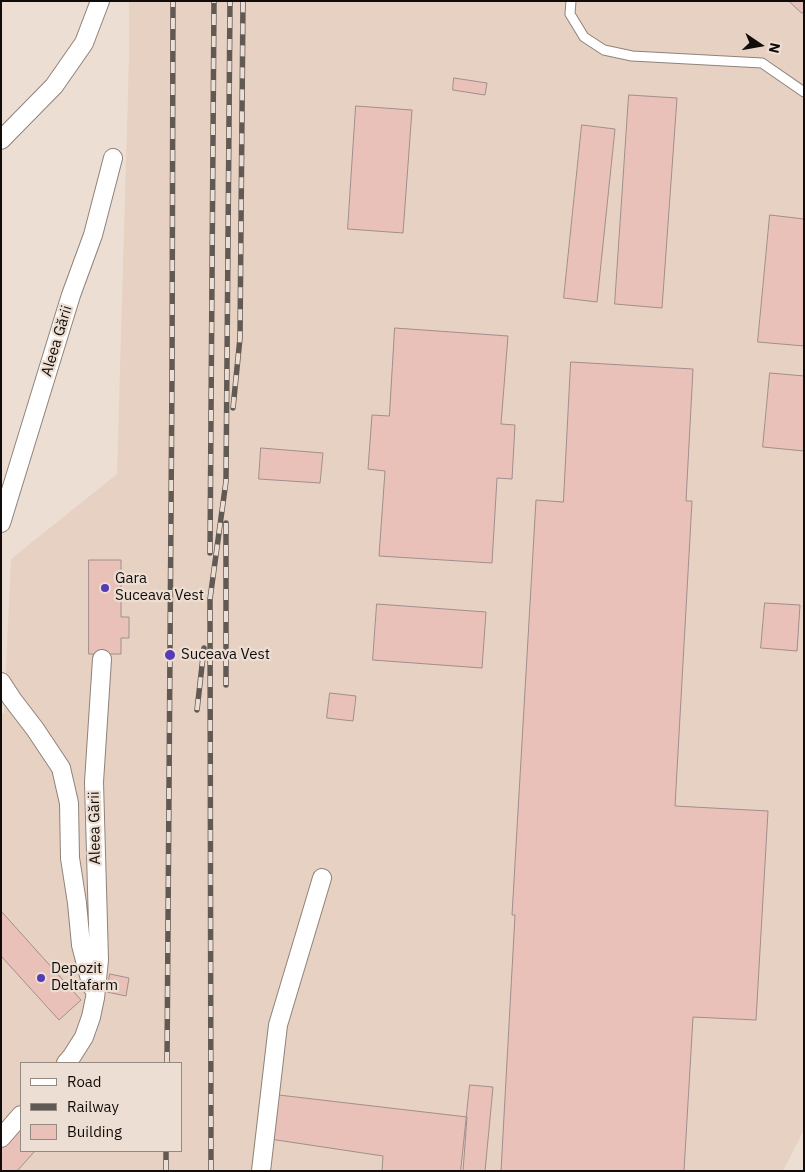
<!DOCTYPE html>
<meta charset="utf-8">
<style>
body{margin:0}
#map{position:relative;width:805px;height:1172px;overflow:hidden;background:#edded3;font-family:"IBM Plex Sans",sans-serif}
canvas{display:block}
.frame{position:absolute;inset:0;border:2px solid #110c09;pointer-events:none}
.legend{position:absolute;left:20px;top:1062px;width:162px;height:90px;box-sizing:border-box;background:#edded3;border:1px solid #958a82;margin:0;padding:6px 9px;list-style:none;font-size:15px;color:#110c09}
.legend li{display:flex;align-items:center;gap:10px;height:25px}
.legend b{width:25px;border:1px solid #958a82}
.north{position:absolute;left:735px;top:20px;width:50px;height:50px;-webkit-text-stroke:4px #edded3;paint-order:stroke;rotate:102deg;font-size:14px;font-weight:700;line-height:20px;text-align:center;color:#110c09}
.north::after{content:'';display:block;margin:auto;width:18px;height:22px;background:#110c09;clip-path:polygon(50% 0,100% 100%,50% 72%,0 100%)}
</style>
<div id="map">
<canvas width="805" height="1172"></canvas>
<div class="frame"></div>
<ul class="legend">
<li><b style="height:6px;background:#fff"></b>Road</li>
<li><b style="height:6px;background:#615953"></b>Railway</li>
<li><b style="height:14px;background:#e9c1b9"></b>Building</li>
</ul>
<div class="north">N</div>
</div>
<script>
const ctx = document.querySelector('canvas').getContext('2d');
ctx.lineJoin = 'round';
function fill(path, color) { ctx.fillStyle = color; ctx.fill(path, 'evenodd'); }
function stroke(path, color, width, dash) { ctx.strokeStyle = color; ctx.lineWidth = width; ctx.lineCap = dash ? 'butt' : 'round'; ctx.setLineDash(dash || []); ctx.stroke(path); }
function write(font, color, halo, rows, align = 'center') {
  ctx.font = font + ' "IBM Plex Sans",sans-serif'; ctx.lineWidth = 4.5; ctx.setLineDash([]); ctx.textBaseline = 'middle'; ctx.strokeStyle = halo; ctx.fillStyle = color; for (const [text, x, y, turn = 0] of rows) {
    ctx.save(); ctx.translate(x, y); ctx.rotate((+turn || 0) * Math.PI / 180); ctx.textAlign = isNaN(turn) ? turn : align; if (halo) ctx.strokeText(text, 0, 0); ctx.fillText(text, 0, 0); ctx.restore();
  }
}
const built = new Path2D(`
 M129 1H804V1130L783 1171H1V714L4 713 11 559 117 474 129 57ZM21 1063H181V1151H21Z`);
const building = new Path2D(`
 M789 1H804V11L802 13Z
 M454 78 487 83 485 95 453 90Z
 M629 95 677 98 662 308 615 304Z
 M356 106 412 110 403 233 348 229Z
 M582 125 615 129 597 302 564 298Z
 M770 215 804 219V346L758 342Z
 M395 328 508 336 501 424 515 425 512 479 497 478 492 563 379 556 385 471 368 469 372 415 389 416Z
 M571 362 693 369 686 501H692L675 806 768 811 756 1020 693 1017 684 1171H501L515 915H512L536 500 563 502Z
 M770 373 804 376V451L763 447Z
 M261 448 323 453 320 483 259 479Z
 M89 560H121V617H129V638H121V654H89Z
 M765 603 800 605 797 651 761 648Z
 M377 604 486 612 482 668 373 660Z
 M330 693 356 696 353 721 327 718Z
 M1 911 81 1000 59 1020 1 956Z
 M110 974 129 978 126 996 107 992Z
 M470 1085 493 1087 485 1171H461Z
 M270 1094 467 1117 463 1171H382L383 1156 270 1139Z
 M21 1126V1151H35L17 1171H1V1148Z`);
const lane = new Path2D(`
 M571 1 570 14 584 37 604 50 632 56 762 63 804 92`);
const street = new Path2D(`
 M1 140 54 86 84 43 100 1
 M1 523 71 295 93 235 113 158
 M1 682 12 699 35 729 61 768 69 803 70 858 77 903 81 945 92 987
 M66 1063 72 1056 84 1037 91 1017 95 998 99 960 94 782 102 659
 M1 1138 21 1115
 M261 1171 278 1025 322 878`);
const rail = new Path2D(`
 M233 408 240 338 243 1
 M226 523V685
 M210 553 214 1
 M197 710 204 648
 M167 1063 172 374 173 1
 M166 1171V1151
 M211 1171 210 599 226 481 230 1`);
const markers = [
 [105,588,5,"#553cb4"],
 [170,655,6,"#553cb4"],
 [41,978,5,"#553cb4"]
];
const streetNames = [
 ["Aleea Gării",57,341,-73],
 ["Aleea Gării",95,828,-91]
];
const poiNames = [
 ["Gara",115,579],
 ["Suceava Vest",115,596],
 ["Suceava Vest",181,655],
 ["Depozit",51,969],
 ["Deltafarm",51,986]
];
fill(built, '#e7d1c2');
fill(building, '#e9c1b9');
stroke(building, '#a18f8c', 1);
stroke(lane, '#908279', 11);
stroke(street, '#908279', 20);
stroke(lane, '#fff', 9);
stroke(street, '#fff', 18);
stroke(rail, '#615953', 5.5);
stroke(rail, '#edded3', 4, [11]);
for (const [x, y, r, color] of markers) { const dot = new Path2D(); dot.arc(x, y, r, 0, 2 * Math.PI); ctx.fillStyle = color; ctx.fill(dot); stroke(dot, '#edded3', 2); }
write('15px', '#110c09', '#edded3', streetNames);
write('15px', '#110c09', '#edded3', poiNames, 'left');
</script>
